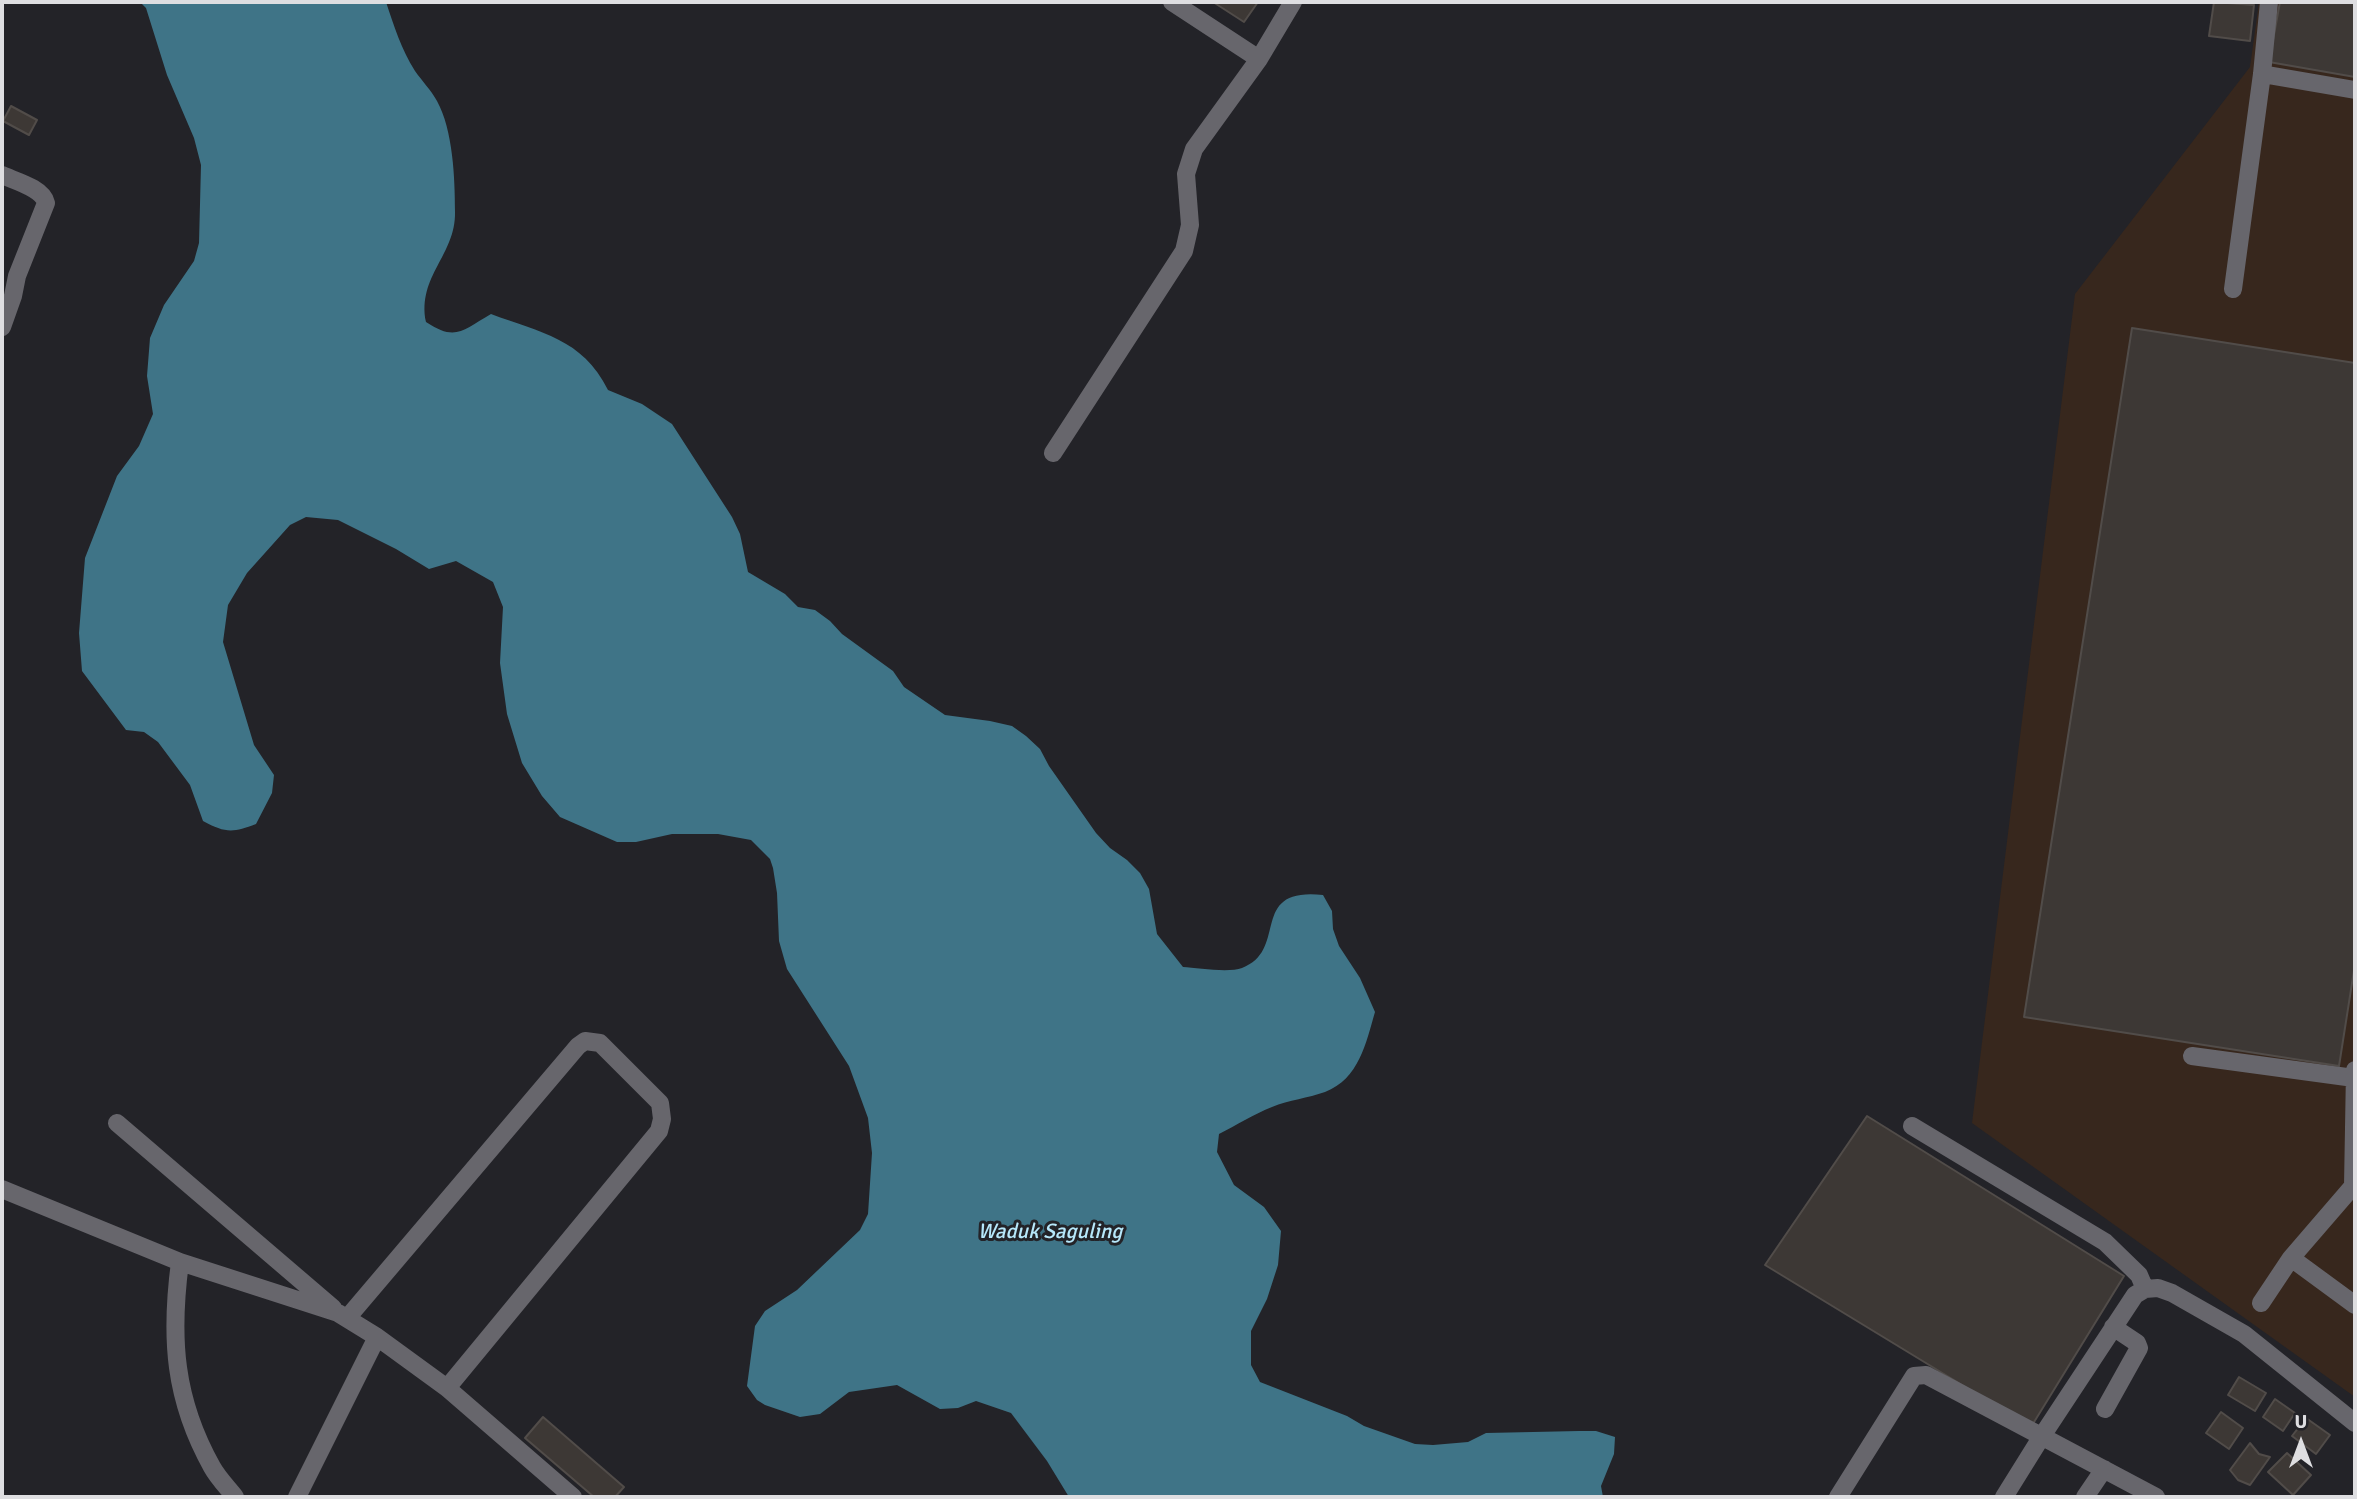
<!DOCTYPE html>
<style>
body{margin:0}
#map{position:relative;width:2357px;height:1499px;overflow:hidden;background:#232328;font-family:Signika,sans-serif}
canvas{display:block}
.frame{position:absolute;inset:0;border:4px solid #dedee1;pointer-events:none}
.north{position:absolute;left:2266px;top:1408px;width:70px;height:70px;-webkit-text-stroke:5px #232328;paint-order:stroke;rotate:0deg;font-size:19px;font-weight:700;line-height:28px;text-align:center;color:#dedee1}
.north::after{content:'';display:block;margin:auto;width:24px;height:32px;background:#dedee1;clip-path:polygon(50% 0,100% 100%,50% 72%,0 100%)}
</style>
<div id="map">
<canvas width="2357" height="1499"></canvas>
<div class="frame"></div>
<div class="north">U</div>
</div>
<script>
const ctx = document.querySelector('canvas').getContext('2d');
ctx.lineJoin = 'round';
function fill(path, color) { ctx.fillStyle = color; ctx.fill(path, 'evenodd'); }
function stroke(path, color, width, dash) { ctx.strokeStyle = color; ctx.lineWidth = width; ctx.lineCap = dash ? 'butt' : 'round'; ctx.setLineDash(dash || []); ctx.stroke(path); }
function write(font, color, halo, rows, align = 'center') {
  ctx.font = font + ' Signika,sans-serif'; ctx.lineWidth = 6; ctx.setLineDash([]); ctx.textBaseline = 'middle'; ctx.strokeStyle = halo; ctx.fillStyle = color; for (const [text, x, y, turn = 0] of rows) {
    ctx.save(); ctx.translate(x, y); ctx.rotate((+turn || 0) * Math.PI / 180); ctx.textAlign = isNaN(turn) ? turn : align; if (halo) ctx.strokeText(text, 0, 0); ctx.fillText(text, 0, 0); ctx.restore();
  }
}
const industrial = new Path2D(`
 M2259 2H2355V1397L1972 1123 2075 294 2250 67Z`);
const water = new Path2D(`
 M140 2H386C394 26 401 49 415 71 422 81 431 90 437 101 453 130 455 178 455 212 456 255 417 276 426 322 456 342 463 330 491 314 541 333 582 338 608 390L642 404 672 424 732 517 740 534 748 572 785 594 798 607 815 610 830 621 842 634 893 671 904 687 945 715 990 721 1012 726 1026 736 1040 749 1049 766 1096 833 1110 848 1127 860 1140 873 1149 889 1157 934 1183 967C1197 968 1229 973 1242 968 1290 950 1247 887 1323 895L1332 911 1333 929 1339 946 1360 978 1375 1012C1366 1043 1359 1079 1325 1092 1308 1098 1289 1100 1272 1107 1254 1114 1237 1125 1219 1134L1217 1152 1234 1185 1264 1207 1281 1231 1278 1265 1267 1299 1251 1331V1365L1260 1382 1347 1416 1364 1426 1415 1444 1433 1445 1468 1442 1486 1433 1579 1431H1596L1615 1437 1614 1454 1601 1486 1603 1497H1069L1047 1461 1011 1413 976 1401 958 1408 940 1409 897 1385 849 1392 820 1414 800 1417 765 1405 757 1400 747 1386 755 1326 765 1311 797 1290 860 1230 868 1214 872 1153 868 1118 849 1066 787 969 779 941 777 893 773 868 770 859 751 840 718 834H672L636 842H617L560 817 542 796 522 763 507 714 500 663 503 607 493 582 456 561 429 569 396 549 338 520 306 517 290 525 247 573 228 605 223 642 254 745 274 775 272 793 256 824C233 833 225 833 203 821L190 785 158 742 144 732 126 730 82 671 79 633 85 558 117 476 139 446 153 414 147 376 150 338 164 305 194 261 199 243 201 165 194 138 167 75 146 8Z`);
const building = new Path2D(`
 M1213 2H1258L1244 22Z
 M2214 2 2254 5 2250 41 2209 36Z
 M2280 2H2355V77L2269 62Z
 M11 106 37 120 29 135 3 121Z
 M2132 328 2355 363V964L2339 1066 2024 1017Z
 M1867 1116 2124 1276 2031 1427 1765 1265Z
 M2239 1377 2266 1393 2255 1411 2228 1395Z
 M2275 1399 2295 1413 2283 1431 2263 1417Z
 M2221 1412 2243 1428 2229 1449 2206 1433Z
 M543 1417 624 1487 615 1497H594L525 1438Z
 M2306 1418 2330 1435 2316 1454 2292 1436Z
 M2250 1443 2259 1454 2270 1457 2250 1485 2238 1480 2230 1470Z
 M2287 1453 2311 1475 2293 1495 2268 1472Z`);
const minor = new Path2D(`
 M1172 2 1259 59
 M2262 74 2355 90
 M2 175C15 181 43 188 46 203L17 276 13 296 2 327
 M2233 289 2262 74 2269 2
 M1053 453 1184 251 1190 225 1186 174 1194 149 1259 59 1293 2
 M2192 1056 2354 1078
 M117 1123 333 1308
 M1912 1126 2105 1242 2139 1275 2145 1289
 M2 1189 180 1262C170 1338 174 1399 212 1467 218 1478 228 1488 235 1497
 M2291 1258 2355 1305
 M180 1262 338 1313 377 1337 297 1497
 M2261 1303 2291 1258 2353 1186 2355 1070
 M348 1317 578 1046 585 1041 600 1043 660 1103 662 1119 659 1131 447 1388
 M377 1337 447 1388 573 1497
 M2105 1409 2139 1348 2137 1343 2113 1327
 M1838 1497 1914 1376 1926 1375 2156 1497
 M2004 1497 2042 1436 2135 1295 2145 1289 2158 1288 2172 1293 2244 1334 2355 1423
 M2085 1497 2104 1469`);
const waterNames = [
 ["Waduk Saguling",1050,1232]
];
fill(industrial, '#37271d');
fill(water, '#3f7487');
fill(building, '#3d3835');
stroke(building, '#514c49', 2);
stroke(minor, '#67666c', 18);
write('italic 21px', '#b7e8fb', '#232328', waterNames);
</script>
